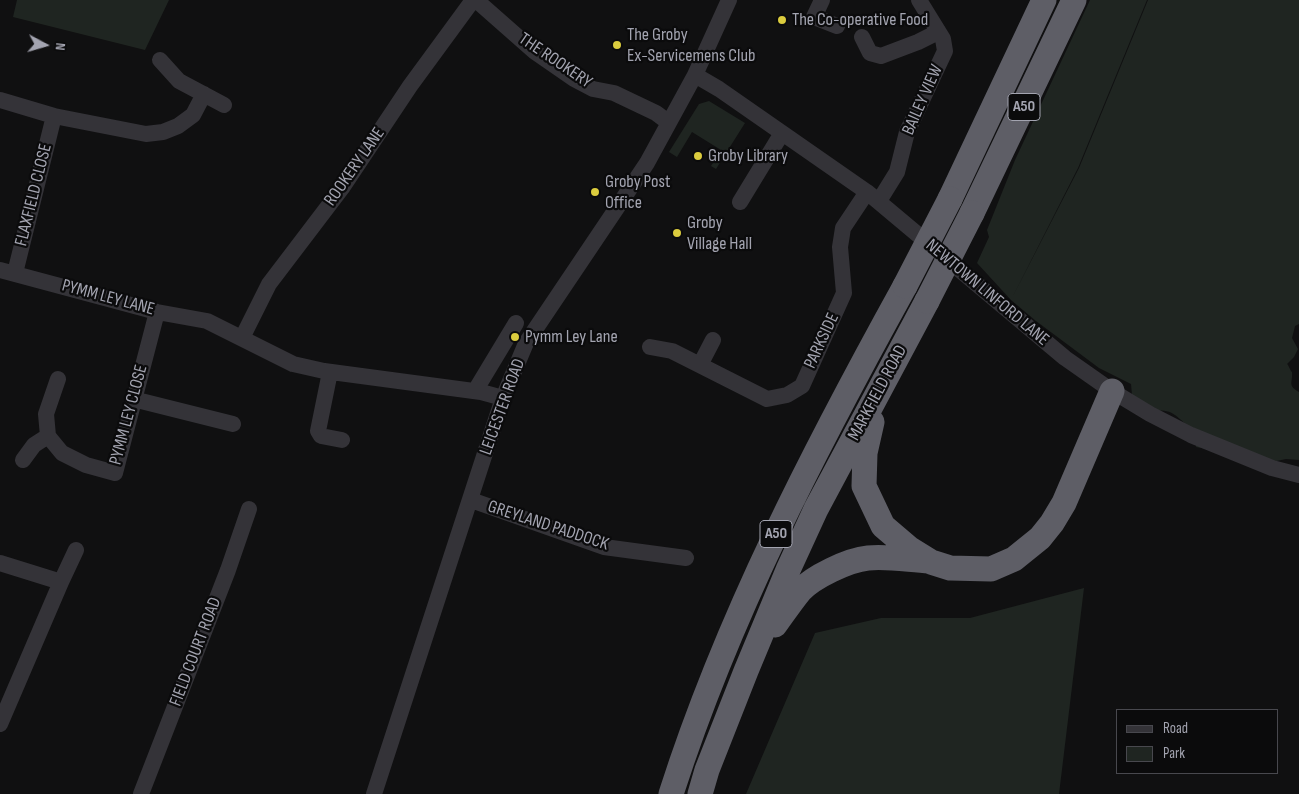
<!DOCTYPE html>
<style>
body{margin:0}
#map{position:relative;width:1299px;height:794px;overflow:hidden;background:#101011;font-family:"Sofia Sans Condensed",sans-serif}
canvas{display:block}
.legend{position:absolute;left:1116px;top:709px;width:162px;height:65px;box-sizing:border-box;background:#0b0b0c;border:1px solid #48484e;margin:0;padding:6px 9px;list-style:none;font-size:15px;color:#a3a4b0}
.legend li{display:flex;align-items:center;gap:10px;height:25px}
.legend b{width:25px;border:1px solid #48484e}
.north{position:absolute;left:20px;top:20px;width:50px;height:50px;-webkit-text-stroke:4px #0b0b0c;paint-order:stroke;rotate:96deg;font-size:14px;font-weight:700;line-height:20px;text-align:center;color:#a3a4b0}
.north::after{content:'';display:block;margin:auto;width:18px;height:22px;background:#a3a4b0;clip-path:polygon(50% 0,100% 100%,50% 72%,0 100%)}
</style>
<div id="map">
<canvas width="1299" height="794"></canvas>
<ul class="legend">
<li><b style="height:6px;background:#343338"></b>Road</li>
<li><b style="height:14px;background:#1f2521"></b>Park</li>
</ul>
<div class="north">N</div>
</div>
<script>
const ctx = document.querySelector('canvas').getContext('2d');
ctx.lineJoin = 'round';
function fill(path, color) { ctx.fillStyle = color; ctx.fill(path, 'evenodd'); }
function stroke(path, color, width, dash) { ctx.strokeStyle = color; ctx.lineWidth = width; ctx.lineCap = dash ? 'butt' : 'round'; ctx.setLineDash(dash || []); ctx.stroke(path); }
function write(font, color, halo, rows, align = 'center') {
  ctx.font = font + ' "Sofia Sans Condensed",sans-serif'; ctx.lineWidth = 4.5; ctx.setLineDash([]); ctx.textBaseline = 'middle'; ctx.strokeStyle = halo; ctx.fillStyle = color; for (const [text, x, y, turn = 0] of rows) {
    ctx.save(); ctx.translate(x, y); ctx.rotate((+turn || 0) * Math.PI / 180); ctx.textAlign = isNaN(turn) ? turn : align; if (halo) ctx.strokeText(text, 0, 0); ctx.fillText(text, 0, 0); ctx.restore();
  }
}
const green = new Path2D(`
 M17 0H169L145 50 13 17Z
 M1090 0H1147L1078 168 1012 298 1079 168 1148 0H1299V324L1295 326 1292 338 1298 349 1294 357 1287 364C1288 364 1291 372 1292 372 1293 383 1287 385 1299 392V460L1286 459 1272 462 1196 447V431C1181 424 1175 407 1156 411L1132 395 1131 384 1099 368 1036 321 1011 300 977 263 989 237 987 230 1015 160Z
 M709 101 745 123 716 169 711 166 721 150 692 132 677 157 669 152 699 104Z
 M1084 588 1059 794H746L815 633 881 618H970Z`);
const minor = new Path2D(`
 M476 0 535 52 574 79 593 89 614 93 656 113 668 122
 M822 0 814 17 837 26
 M862 37 870 53 881 56 918 42 938 32
 M160 60 179 81 224 105
 M695 75 719 89 867 192 1065 358 1112 391 1150 414 1191 435 1272 468 1299 475
 M0 100 54 116 15 273
 M54 116 146 134 163 132 178 126 193 115 204 94
 M879 201 897 172 907 132 945 51 943 39 919 0
 M740 202 782 133
 M0 270 157 312 207 321 293 364 324 371 481 392 503 398
 M242 338 269 284 342 188 410 86 473 0
 M650 347 672 351 767 399 787 395 802 386 844 293 840 247 843 228 867 192
 M700 365 713 340
 M330 372 318 431 321 436 342 440
 M58 379 46 414 48 436 62 453 86 465 115 473 157 312
 M475 391 516 323
 M133 399 233 424
 M23 460 34 445 48 436
 M471 500 604 547 686 558
 M0 563 61 582 0 724
 M61 582 76 550
 M141 794 228 570 249 509
 M374 794 503 398 526 343 647 163 695 75 729 0`);
const highway = new Path2D(`
 M950 199 1044 0
 M972 213 1074 0
 M872 422 865 453 864 486 883 526 910 549 931 562 950 568 991 569 1014 559 1040 538 1052 523 1064 503 1112 391
 M775 625C783 614 791 602 800 591 813 577 848 560 868 558 888 556 909 560 929 561
 M671 794C728 616 815 449 905 286
 M700 794 707 770 746 671 788 570 816 509 927 301`);
const highwayBridge = new Path2D(`
 M905 286 950 199
 M927 301 972 213`);
const markers = [
 [782,20,5,"#dbcc3e"],
 [617,45,5,"#dbcc3e"],
 [698,156,5,"#dbcc3e"],
 [595,192,5,"#dbcc3e"],
 [677,233,5,"#dbcc3e"],
 [515,337,5,"#dbcc3e"]
];
const shields = [
 [1024,107,32],
 [776,534,32]
];
const shieldNames = [
 ["A50",1024,107],
 ["A50",776,534]
];
const poiNames = [
 ["The Co-operative Food",792,20],
 ["The Groby",627,35],
 ["Ex-Servicemens Club",627,56],
 ["Groby Library",708,156],
 ["Groby Post",605,182],
 ["Office",605,203],
 ["Groby",687,223],
 ["Village Hall",687,244],
 ["Pymm Ley Lane",525,337]
];
const streetNames = [
 ["THE ROOKERY",555,61,34],
 ["BAILEY VIEW",923,100,-66],
 ["ROOKERY LANE",355,167,-55],
 ["FLAXFIELD CLOSE",34,195,-76],
 ["NEWTOWN LINFORD LANE",987,293,40],
 ["PYMM LEY LANE",108,298,15],
 ["PARKSIDE",822,341,-65],
 ["MARKFIELD ROAD",878,393,-62],
 ["LEICESTER ROAD",503,407,-70],
 ["PYMM LEY CLOSE",129,415,-75],
 ["GREYLAND PADDOCK",548,526,18],
 ["FIELD COURT ROAD",196,652,-69]
];
fill(green, '#1f2521');
stroke(minor, '#343338', 16);
stroke(highway, '#5e5e66', 25);
stroke(highwayBridge, '#5e5e66', 25);
for (const [x, y, r, color] of markers) { const dot = new Path2D(); dot.arc(x, y, r, 0, 2 * Math.PI); ctx.fillStyle = color; ctx.fill(dot); stroke(dot, '#0b0b0c', 2); }
for (const [x, y, w] of shields) { const box = new Path2D(); box.roundRect(x - w / 2, y - 13.5, w, 27, 4); ctx.fillStyle = '#0b0b0c'; ctx.fill(box); stroke(box, '#a3a4b0', 1); }
write('bold 16px', '#a3a4b0', null, shieldNames);
write('18px', '#a3a4b0', '#0b0b0c', poiNames, 'left');
write('18px', '#a3a4b0', '#0b0b0c', streetNames);
</script>
